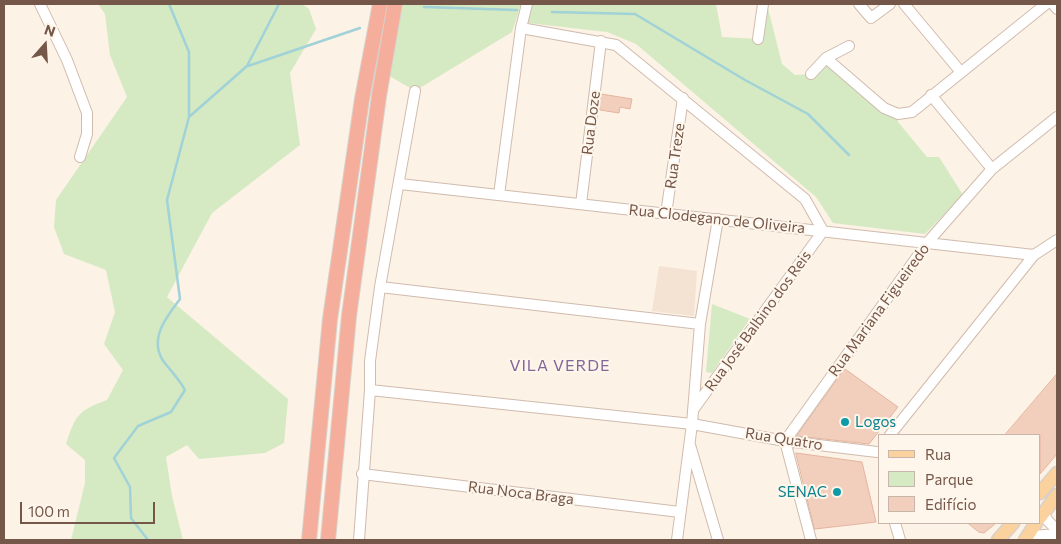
<!DOCTYPE html>
<meta charset="utf-8">
<style>
body{margin:0}
#map{position:relative;width:1061px;height:544px;overflow:hidden;background:#fcf2e5;font-family:Commissioner,sans-serif}
canvas{display:block}
.frame{position:absolute;inset:0;border:5px solid #75574a;pointer-events:none}
.legend{position:absolute;left:878px;top:434px;width:162px;height:90px;box-sizing:border-box;background:#fff6eb;border:1px solid #c8b6ab;margin:0;padding:6px 9px;list-style:none;font-size:15px;color:#75574a}
.legend li{display:flex;align-items:center;gap:10px;height:25px}
.legend b{width:25px;border:1px solid #c8b6ab}
.north{position:absolute;left:20px;top:20px;width:50px;height:50px;-webkit-text-stroke:4px #fff6eb;paint-order:stroke;rotate:19deg;font-size:14px;font-weight:700;line-height:20px;text-align:center;color:#75574a}
.north::after{content:'';display:block;margin:auto;width:18px;height:22px;background:#75574a;clip-path:polygon(50% 0,100% 100%,50% 72%,0 100%)}
.scale{position:absolute;left:20px;top:502px;width:135px;height:22px;box-sizing:border-box;border:2px solid #75574a;border-top:0;padding-left:6px;font-size:15px;line-height:18px;white-space:nowrap;color:#75574a;-webkit-text-stroke:4px #fff6eb;paint-order:stroke}
</style>
<div id="map">
<canvas width="1061" height="544"></canvas>
<div class="frame"></div>
<ul class="legend">
<li><b style="height:6px;background:#fbd29e"></b>Rua</li>
<li><b style="height:14px;background:#d5eac3"></b>Parque</li>
<li><b style="height:14px;background:#f2cebd"></b>Edifício</li>
</ul>
<div class="north">N</div>
<div class="scale">100 m</div>
</div>
<script>
const ctx = document.querySelector('canvas').getContext('2d');
ctx.lineJoin = 'round';
function fill(path, color) { ctx.fillStyle = color; ctx.fill(path, 'evenodd'); }
function stroke(path, color, width, dash) { ctx.strokeStyle = color; ctx.lineWidth = width; ctx.lineCap = dash ? 'butt' : 'round'; ctx.setLineDash(dash || []); ctx.stroke(path); }
function write(font, color, halo, rows, align = 'center') {
  ctx.font = font + ' Commissioner,sans-serif'; ctx.lineWidth = 4; ctx.setLineDash([]); ctx.textBaseline = 'middle'; ctx.strokeStyle = halo; ctx.fillStyle = color; for (const [text, x, y, turn = 0] of rows) {
    ctx.save(); ctx.translate(x, y); ctx.rotate((+turn || 0) * Math.PI / 180); ctx.textAlign = isNaN(turn) ? turn : align; if (halo) ctx.strokeText(text, 0, 0); ctx.fillText(text, 0, 0); ctx.restore();
  }
}
const residential = new Path2D(`
 M659 266 697 271 694 316 652 311Z`);
const green = new Path2D(`
 M98 4H302L309 9 316 29 290 73 300 145 212 213 167 297 288 399 284 443 265 453 199 459 187 445 166 457 172 496 183 540H71L85 483V460L66 444C76 414 78 411 107 400L123 370 104 344 115 312 106 270 64 254 54 227 56 200 127 97 110 55 105 14Z
 M403 4H521L512 32 415 91 388 75Z
 M533 4H716L722 37 758 39 768 8 782 64 795 75 811 74 826 58 898 114V122L927 157H939L963 195 925 234 833 223 816 197 636 44 607 32 528 23Z
 M712 304 750 319 712 373 706 372Z`);
const stream = new Path2D(`
 M169 4 189 52V116
 M424 7 517 10
 M552 12 635 14 745 80 808 114 849 155
 M248 66 360 28
 M148 540 131 518 130 487 114 458 138 426 171 412 185 390C179 379 171 371 164 362 148 340 166 317 180 299L167 200 189 117 247 66 279 4`);
const building = new Path2D(`
 M601 94 632 99 630 109 620 107 619 113 600 110Z
 M845 369 898 407 869 444 797 436Z
 M1057 374V454L1040 474V435H1005Z
 M796 453 862 462 876 522 815 529Z
 M968 523H996L984 533 979 532Z`);
const minor = new Path2D(`
 M40 4 67 60 87 113V134L80 157
 M859 4 871 18 890 4
 M904 4 960 71
 M1053 4 1057 9
 M521 28 616 45 805 199 823 231 693 410
 M758 39 763 4
 M826 58 884 108 898 114 912 112 1046 4
 M811 74 826 58 849 46
 M931 95 992 169
 M400 184 1034 255
 M499 195 521 28 527 4
 M581 204 601 41
 M666 214 683 98
 M380 287 700 324
 M370 390 692 424 785 441 877 452
 M890 435 1034 255 1057 240
 M690 445 718 540
 M362 474 680 512
 M1043 513 1048 521 1057 530
 M895 523 900 540
 M359 540 370 390V361L380 287 415 91
 M677 540 692 424 700 324 718 219
 M811 540 785 441 927 243 992 169 1057 117
 M1026 540 1033 536 1057 534`);
const major = new Path2D(`
 M1040 493 1057 473
 M1040 518 1057 495
 M998 540 1013 523
 M1025 540 1036 523`);
const highway = new Path2D(`
 M309 540 330 319 362 99 380 4
 M328 540 349 316 379 96 395 4`);
const markers = [
 [845,422,5,"#0f9aa8"],
 [837,492,5,"#0f9aa8"]
];
const streetNames = [
 ["Rua Doze",591,123,-83],
 ["Rua Treze",675,156,-82],
 ["Rua Clodegano de Oliveira",717,219,6],
 ["Rua Mariana Figueiredo",879,310,-54],
 ["Rua José Balbino dos Reis",758,321,-54],
 ["Rua Quatro",784,439,9],
 ["Rua Noca Braga",521,493,7]
];
const cultureNames = [
 ["Logos",855,422],
 ["SENAC",827,492,"right"]
];
const neighbourhoodNames = [
 ["VILA VERDE",560,366]
];
fill(residential, '#f4e3d3');
fill(green, '#d5eac3');
stroke(stream, '#a0d2d8', 2.5);
fill(building, '#f2cebd');
stroke(building, '#e4b49d', 1);
stroke(minor, '#d0bbae', 12);
stroke(major, '#d8d0cc', 15);
stroke(highway, '#d8d0cc', 16);
stroke(minor, '#fff', 10);
stroke(major, '#fbd29e', 12);
stroke(highway, '#f6ae9c', 14);
for (const [x, y, r, color] of markers) { const dot = new Path2D(); dot.arc(x, y, r, 0, 2 * Math.PI); ctx.fillStyle = color; ctx.fill(dot); stroke(dot, '#fff6eb', 2); }
write('15px', '#75574a', '#fff6eb', streetNames);
write('15px', '#0d838f', '#fff6eb', cultureNames, 'left');
ctx.letterSpacing = '1px';
write('16px', '#846699', '#fff6eb', neighbourhoodNames);
ctx.letterSpacing = '0px';
</script>
